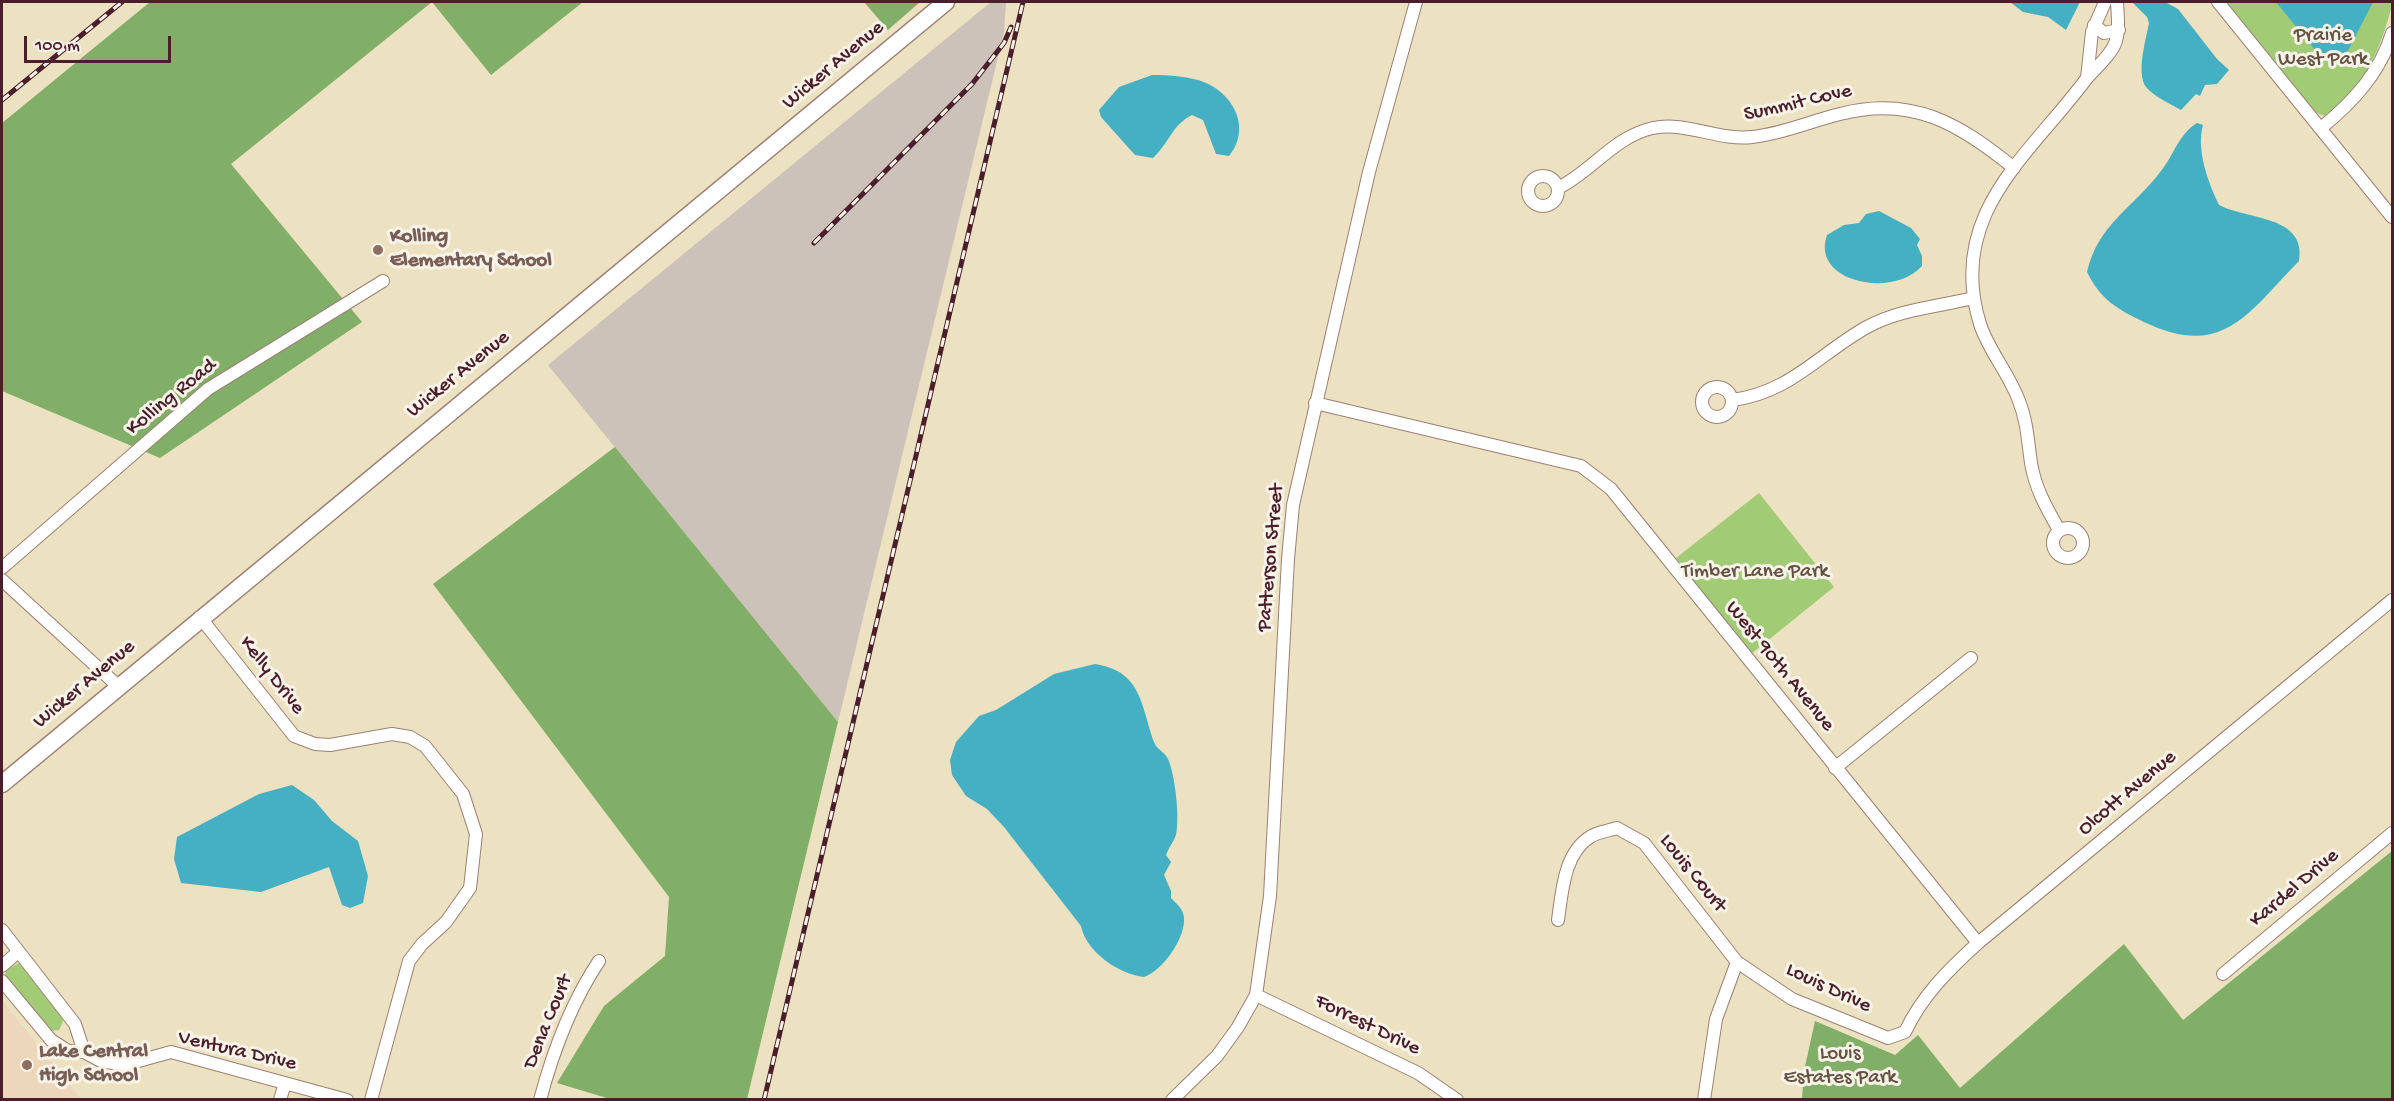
<!DOCTYPE html>
<style>
body{margin:0}
#map{position:relative;width:2394px;height:1101px;overflow:hidden;background:#ece1c0;font-family:"Gochi Hand",sans-serif}
canvas{display:block}
.frame{position:absolute;inset:0;border:3px solid #4a1f2b;pointer-events:none}
.scale{position:absolute;left:24px;top:36px;width:147px;height:27px;box-sizing:border-box;border:3px solid #4a1f2b;border-top:0;padding-left:8px;font-size:18px;line-height:21px;white-space:nowrap;color:#4a1f2b;-webkit-text-stroke:4px #f7f3e8;paint-order:stroke}
</style>
<div id="map">
<canvas width="2394" height="1101"></canvas>
<div class="frame"></div>
<div class="scale">100 m</div>
</div>
<script>
const ctx = document.querySelector('canvas').getContext('2d');
ctx.lineJoin = 'round';
function fill(path, color) { ctx.fillStyle = color; ctx.fill(path, 'evenodd'); }
function stroke(path, color, width, dash) { ctx.strokeStyle = color; ctx.lineWidth = width; ctx.lineCap = dash ? 'butt' : 'round'; ctx.setLineDash(dash || []); ctx.stroke(path); }
function write(font, color, halo, rows, align = 'center') {
  ctx.font = font + ' "Gochi Hand",sans-serif'; ctx.lineWidth = 6; ctx.setLineDash([]); ctx.textBaseline = 'middle'; ctx.strokeStyle = halo; ctx.fillStyle = color; for (const [text, x, y, turn = 0] of rows) {
    ctx.save(); ctx.translate(x, y); ctx.rotate((+turn || 0) * Math.PI / 180); ctx.textAlign = isNaN(turn) ? turn : align; if (halo) ctx.strokeText(text, 0, 0); ctx.fillText(text, 0, 0); ctx.restore();
  }
}
const built = new Path2D(`
 M2 1000 16 1018 81 1099H2Z`);
const industrial = new Path2D(`
 M991 2H1006L1004 32 838 722 548 365Z`);
const green = new Path2D(`
 M2224 2H2392V5C2382 45 2363 94 2324 116L2312 111Z
 M1759 493 1834 587 1751 654 1676 558Z
 M19 963 62 1015 63 1022 59 1030 49 1031 5 978 6 970Z`);
const forest = new Path2D(`
 M150 2H583L491 75 432 2 231 164 362 322 160 458 2 391V123Z
 M864 2H920L888 30Z
 M615 447 838 722 747 1099H610L557 1083 604 1006 665 956 669 897 433 584Z
 M2392 851V1099H1802L1804 1071 1815 1021 1895 1055 1918 1035 1960 1088 2124 944 2183 1020Z`);
const water = new Path2D(`
 M2010 2H2080L2066 30 2048 17 2023 12Z
 M2132 2H2165L2178 9 2217 59 2229 70 2217 84 2205 85 2200 96 2196 94 2181 110C2171 104 2153 96 2146 87 2136 73 2146 39 2149 23L2147 17Z
 M2276 2H2373L2349 49 2340 59 2315 50Z
 M1152 75C1167 75 1183 76 1198 80 1232 90 1253 127 1229 156L1216 154 1203 120 1192 115C1171 126 1170 142 1153 158L1135 155 1101 117 1099 110 1119 87Z
 M2197 123 2203 125C2196 150 2208 182 2219 205 2247 220 2307 215 2299 261 2248 313 2223 360 2144 322 2117 309 2101 300 2087 272 2098 224 2133 208 2161 171 2174 155 2178 135 2197 123Z
 M1879 211 1911 228 1920 239 1917 245 1922 256V266C1893 299 1810 282 1827 235L1844 225 1859 223 1866 214Z
 M1095 664C1142 671 1141 706 1154 742 1157 750 1164 751 1168 759 1175 774 1180 818 1176 835 1173 843 1169 847 1166 855L1171 862 1164 875 1171 891V898C1177 904 1183 909 1184 917 1186 938 1162 971 1144 977 1119 974 1086 952 1081 926L1004 827 987 809 966 796 952 775 950 760 956 742 979 716 996 710 1054 674Z
 M292 785 314 800 332 821 358 841 368 876 363 903 350 908 342 905 329 867 261 892 181 883 174 859 177 837 259 794Z`);
const minor = new Path2D(`
 M2105 2 2092 32 2087 78C2118 45 2120 46 2117 2
 M2218 2 2392 217
 M2094 25 2104 33 2119 30
 M2321 128C2353 102 2380 73 2392 33
 M1528 191a15 15 0 1 1 30 0a15 15 0 1 1-30 0Z
 M1558 188C1591 172 1615 136 1653 128 1686 121 1719 141 1752 137 1782 134 1811 121 1840 114 1912 95 1960 124 2014 168
 M1702 402a15 15 0 1 1 30 0a15 15 0 1 1-30 0Z
 M1732 400C1790 393 1820 353 1867 327 1900 309 1937 307 1973 298
 M1315 403 1581 466 1611 489 1978 943
 M2053 543a15 15 0 1 1 30 0a15 15 0 1 1-30 0Z
 M2059 530C2047 509 2035 488 2031 463 2028 442 2027 421 2019 401 2009 373 1989 352 1980 324 1946 214 2029 156 2087 78
 M2 568 208 389 383 281
 M2 580 118 686
 M200 617 294 736 315 744 330 745 392 734 410 737 425 746 463 794 476 834 470 888 446 922 422 944 409 961 371 1100
 M1835 768 1971 658
 M1558 920C1562 892 1564 853 1590 837 1597 832 1608 831 1617 828L1644 843 1737 962 1792 999 1888 1038 1905 1032C1922 996 1948 970 1978 943L2392 600
 M2 930 75 1024 84 1052
 M2 966 18 952
 M2223 974 2392 833
 M2 981 51 1040 68 1051 84 1052 101 1061 124 1065 171 1052 347 1100
 M1256 995 1418 1073 1457 1100
 M280 1100 285 1083
 M540 1100C553 1051 571 1003 599 961
 M1172 1100 1217 1056 1238 1027 1256 995 1270 896 1288 559 1293 505 1369 172 1416 2
 M1704 1100 1716 1019 1737 962`);
const highway = new Path2D(`
 M2 784 946 2`);
const rail = new Path2D(`
 M2 100 122 2
 M814 243 972 84 1004 43 1011 27
 M764 1100 1023 2`);
const markers = [
 [378,250,6,"#8d6e63"],
 [27,1065,6,"#8d6e63"]
];
const parkNames = [
 ["Prairie",2323,37],
 ["West Park",2323,61],
 ["Timber Lane Park",1755,573],
 ["Louis",1840,1055],
 ["Estates Park",1840,1079]
];
const streetNames = [
 ["Wicker Avenue",834,66,-40],
 ["Summit Cove",1798,104,-13],
 ["Wicker Avenue",459,375,-39],
 ["Kolling Road",172,398,-39],
 ["Patterson Street",1272,558,-85],
 ["West 90th Avenue",1779,667,51],
 ["Kelly Drive",271,676,52],
 ["Wicker Avenue",85,685,-40],
 ["Olcott Avenue",2128,794,-40],
 ["Louis Court",1692,874,51],
 ["Kardel Drive",2295,889,-40],
 ["Louis Drive",1828,989,25],
 ["Dena Court",549,1022,-68],
 ["Forrest Drive",1367,1026,26],
 ["Ventura Drive",237,1052,13]
];
const educationNames = [
 ["Kolling",390,238],
 ["Elementary School",390,262],
 ["Lake Central",39,1053],
 ["High School",39,1077]
];
fill(built, '#edd7bb');
fill(industrial, '#ccc2b9');
fill(green, '#a2cb76');
fill(forest, '#81af67');
fill(water, '#45afc4');
stroke(minor, '#9b8076', 14);
stroke(highway, '#9b8076', 19);
stroke(minor, '#fff', 12);
stroke(highway, '#fff', 16);
stroke(rail, '#4a1f2b', 5);
stroke(rail, '#f7f3e8', 3, [9]);
for (const [x, y, r, color] of markers) { const dot = new Path2D(); dot.arc(x, y, r, 0, 2 * Math.PI); ctx.fillStyle = color; ctx.fill(dot); stroke(dot, '#f7f3e8', 2); }
write('21px', '#645342', '#f7f3e8', parkNames);
write('21px', '#4a1f2b', '#f7f3e8', streetNames);
write('bold 21px', '#785e54', '#f7f3e8', educationNames, 'left');
</script>
